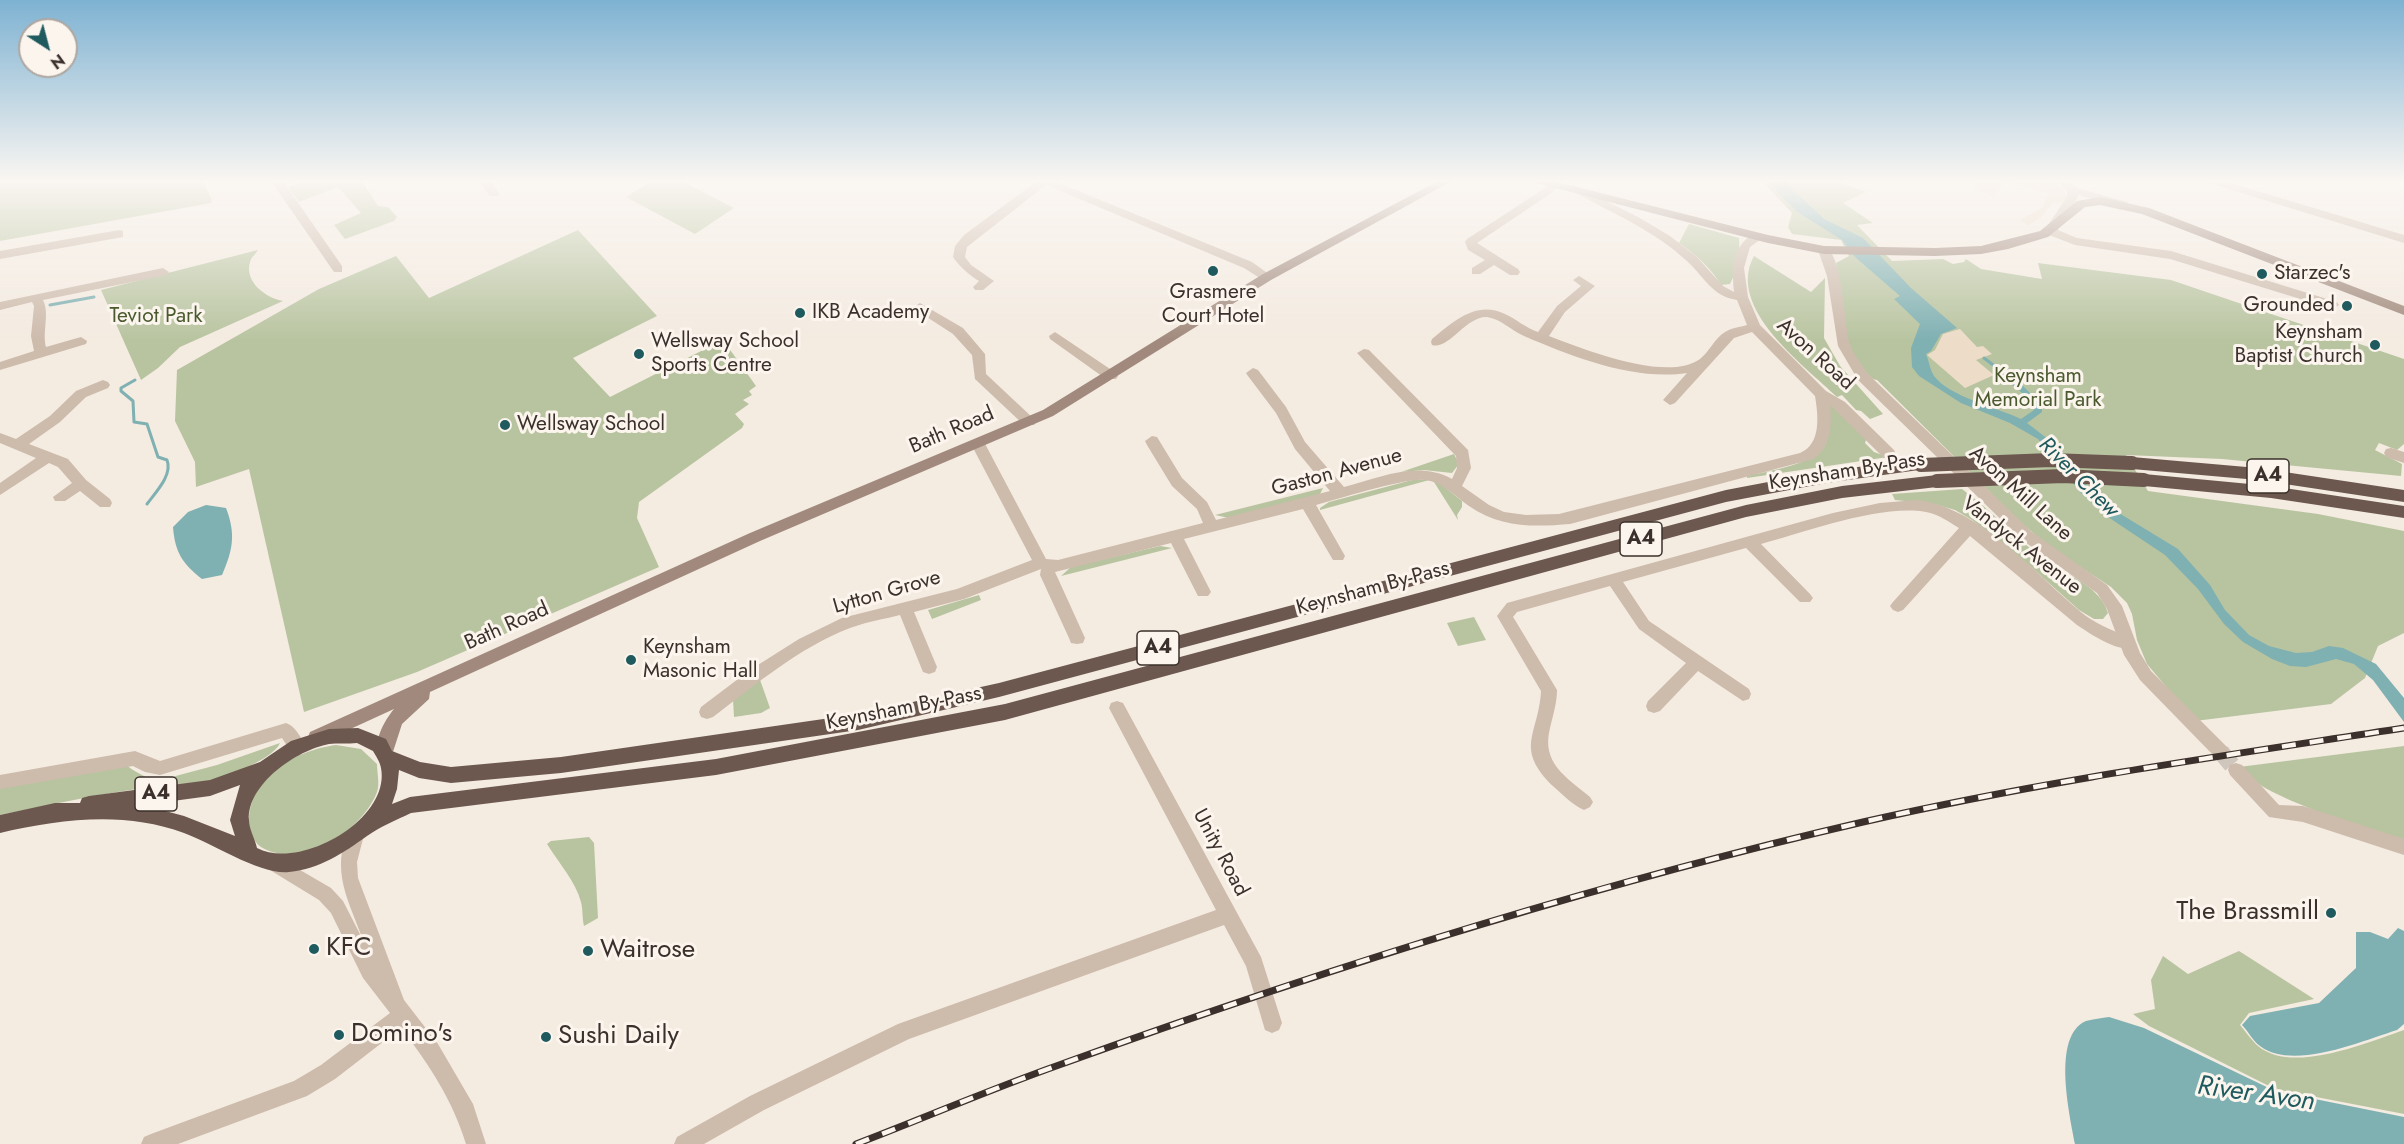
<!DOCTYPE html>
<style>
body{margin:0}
#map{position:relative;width:2404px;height:1144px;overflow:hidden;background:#f4ebe1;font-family:Jost,sans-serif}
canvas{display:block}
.north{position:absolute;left:18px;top:18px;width:60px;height:60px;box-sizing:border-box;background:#fbf5ee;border:2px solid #aea6a0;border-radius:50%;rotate:144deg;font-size:16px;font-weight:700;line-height:24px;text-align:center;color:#3b302b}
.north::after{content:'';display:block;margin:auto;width:21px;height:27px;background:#1f5a5e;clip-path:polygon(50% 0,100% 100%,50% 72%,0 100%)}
</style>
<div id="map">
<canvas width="2404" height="1144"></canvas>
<div class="north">N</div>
</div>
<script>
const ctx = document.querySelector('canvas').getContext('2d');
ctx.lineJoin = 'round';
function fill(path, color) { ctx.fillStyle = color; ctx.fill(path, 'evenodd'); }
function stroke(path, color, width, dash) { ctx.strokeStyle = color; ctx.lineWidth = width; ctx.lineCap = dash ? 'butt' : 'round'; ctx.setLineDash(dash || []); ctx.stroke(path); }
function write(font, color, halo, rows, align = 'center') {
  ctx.font = font + ' Jost,sans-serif'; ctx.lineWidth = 6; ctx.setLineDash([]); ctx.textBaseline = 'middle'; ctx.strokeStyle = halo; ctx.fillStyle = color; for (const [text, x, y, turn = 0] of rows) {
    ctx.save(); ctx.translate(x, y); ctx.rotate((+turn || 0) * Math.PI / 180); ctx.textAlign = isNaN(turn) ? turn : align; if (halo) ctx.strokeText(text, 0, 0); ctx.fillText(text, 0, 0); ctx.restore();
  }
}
const green = new Path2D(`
 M0 181H203L212 200 211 203 0 241Z
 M307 181H362L378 206 388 207 397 217 394 221 345 239 334 225 361 213 338 187 299 202 288 187Z
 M651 181H682L734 208 695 234 626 197Z
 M1762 181H1837L1866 192 1843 203 1873 223 1857 225 1892 261 1943 259 1953 264 1964 262 1966 259 1981 269 2042 279 2038 263 2171 280 2404 359V444L2397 450 2379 443 2375 450 2402 464 2401 476 2222 459 2126 455 2148 491 2318 514 2404 531V633L2378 646 2365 678 2331 704 2195 721 2147 664 2137 640 2132 614 2127 603 2111 587 2047 545 2015 517 1877 380C1870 379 1867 373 1863 368 1839 339 1841 299 1836 263L1849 256 1841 240 1792 234 1788 227 1792 213Z
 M1689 224 1739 238 1740 262 1730 284 1721 285C1710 267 1696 255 1679 243Z
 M578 230 657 316 573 358 610 397 723 340 756 386 749 391 752 395 743 400 749 404 735 414 744 424 742 428 639 502 637 518 659 567 417 672 304 712 249 469 196 487 195 462 175 421 177 370 319 289 396 256 429 298Z
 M258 250C256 254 251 257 250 262 244 282 266 298 283 301L180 347 158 368 141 380 101 290Z
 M1754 256 1811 292 1825 278 1824 338 1840 366 1883 414 1870 419 1861 411 1856 410 1842 395 1837 397C1805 366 1725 308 1754 256Z
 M1831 404 1867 437 1865 443 1874 452 1888 457 1747 478V476C1767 471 1819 464 1826 443 1830 432 1828 418 1828 406Z
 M1454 454 1459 464 1452 473 1424 470 1401 472Z
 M1433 479 1320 510V508L1329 502 1412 480Z
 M1437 481 1462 501V507L1457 515 1458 520 1434 482Z
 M1323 488 1320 494 1229 518 1215 515Z
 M1962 489C1993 511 2018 542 2050 563 2070 576 2101 588 2108 613L2103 619H2094L2079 610 2031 567 1972 520 1955 510 1934 504 1895 500 1892 494Z
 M1160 546 1172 548 1061 576 1071 567Z
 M979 595 981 600 932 619 928 610Z
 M1474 617 1486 640 1458 646 1447 623Z
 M759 677 770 708 761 713 734 717 733 699Z
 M280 743C272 761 218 780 199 784 184 787 168 785 153 787 102 793 51 805 0 815V787L126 764C132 772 144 774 153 782L217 765Z
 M336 745 361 749 377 764C377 773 380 784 377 792 363 830 301 871 261 847 252 841 248 828 249 819 251 775 297 750 336 745Z
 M2404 746V841C2367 828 2259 797 2239 767Z
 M589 837 594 843 598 918 584 926C582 917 583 909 581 902 576 882 558 862 547 844L551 841Z
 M2239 951 2314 999 2249 1013 2240 1025C2246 1032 2252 1041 2258 1046 2292 1075 2368 1042 2404 1030V1114L2275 1089 2149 1026 2133 1014 2155 1009 2151 980 2163 956 2188 974Z`);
const plaza = new Path2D(`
 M1979 181H2052L2064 190 2067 198 2064 204 2054 202 2039 219 2028 225 2020 220 2042 208 2048 194 2005 182 1994 197 1972 189Z
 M1960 329 1977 347 1983 346 1992 354 1976 360 1994 375 1965 388 1927 355 1935 350 1943 334Z`);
const water = new Path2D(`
 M1770 181H1787L1793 190 1824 219 1863 238 1911 288 1957 328 1941 334 1931 351 1926 354C1929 361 1930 370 1934 376 1950 397 1996 407 2021 419L2034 410V405L2019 390 1997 374 2007 370 2042 405V412L2027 423 2057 446 2093 493 2109 507 2178 549 2210 585 2225 610 2249 635 2269 646 2296 653 2312 652 2329 646 2343 648 2376 664 2404 698V722L2373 680 2354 664 2336 659 2306 667 2290 666 2272 659 2243 642 2224 624 2198 589 2165 555 2108 517 2081 493 2038 439 2010 423 1961 403 1919 376 1912 367 1911 348 1920 324 1894 299 1900 296 1855 257 1842 240 1799 213 1781 196Z
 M206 505 226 508C236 534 233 550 222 575L202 579C183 564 175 553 173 527L188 512Z
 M2398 928 2404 931V1024L2397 1030C2362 1041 2293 1071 2260 1046 2253 1041 2248 1031 2242 1025L2250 1016 2319 1003 2356 968V932H2370L2388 939Z
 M2109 1017 2144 1028 2275 1091 2404 1117V1144H2075C2070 1116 2051 1036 2086 1021 2093 1019 2102 1018 2109 1017Z`);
const stream = new Path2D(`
 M50 305 94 297
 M1984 358 2005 374
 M135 380 121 388V391L133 401 134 422 147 424 158 457 167 460C173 475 155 493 147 504`);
const tertiaryTunnel = new Path2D(`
 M2221 752 2236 770`);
const minor = new Path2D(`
 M271 181H283L342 266V272H334Z
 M478 181H490L500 194 498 196H490Z
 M1037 181H1054L1252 262 1273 277 1271 280H1263L1244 268 1046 185 967 247 965 257 971 265 994 281 983 290H975L973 287 979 281C968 274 961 268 953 257L955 246 964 235Z
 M2057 181H2070L2077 188 2127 202 2129 205 2123 209 2079 195 2058 230 2077 238 2171 251 2337 302 2339 305 2333 309 2170 259 2075 245 2046 234 2044 231 2067 197V191Z
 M2207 181H2224L2404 235V243L2209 183Z
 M1550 182H1558L1560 184 1553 192 1477 243 1518 269 1520 272 1518 275H1510L1494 265 1480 274H1472V268L1485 260 1468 250 1465 242 1467 239 1545 188Z
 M1574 185 1640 218 1670 236 1697 257 1723 286 1734 292C1732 267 1731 250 1753 233H1761V239L1750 247 1744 268 1748 297 1760 325 1826 391 1845 402 1894 450 1896 454 1894 458H1884L1830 405C1832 424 1831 448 1813 459L1570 524C1534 527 1500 528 1469 506 1456 497 1443 483 1426 480 1407 477 1338 499 1316 505L1345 556 1343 560H1333L1303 509 1184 539 1211 592 1208 596H1198L1171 543 1055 572 1085 638 1083 643 1077 644 1071 643 1069 638 1040 575 1041 569 964 599 914 612 937 667 935 672 929 674 923 672 900 615C884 619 866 622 850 628 800 647 755 685 713 717L707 719 701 717 699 712 701 707 750 670 799 639 842 618 957 589 1032 560 971 444 973 440H983L1046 559 1058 560 1203 523 1197 509 1172 486 1147 445 1145 441 1152 436 1157 437 1182 478 1207 502 1216 520 1330 491 1295 449 1276 413 1248 376 1246 373 1253 368 1258 370 1286 407 1305 442 1344 487C1380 478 1417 460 1452 479L1457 468 1456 456 1357 353 1364 349 1369 350 1468 450 1471 468 1462 486 1489 505 1504 512 1526 515 1559 514 1800 453C1822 444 1818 414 1815 396L1752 332 1734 338 1675 403 1670 405 1663 400 1687 373C1634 381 1573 357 1524 336 1512 331 1501 319 1487 317 1466 316 1449 350 1432 345L1431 342 1432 339C1453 322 1476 300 1505 314 1516 319 1526 328 1538 332L1557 306 1581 286 1573 280 1579 276 1595 286 1565 312 1549 336C1583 349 1667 383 1700 359 1709 352 1715 338 1725 332 1731 328 1740 327 1747 325L1737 300C1712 296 1705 278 1688 262 1654 230 1610 212 1570 190V186Z
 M119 230 123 231V237L0 259V251Z
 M163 268 169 272 167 275 43 300C50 314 42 332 46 347L81 337 87 341 86 344 0 370V362L34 351 31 336 34 306 32 302 0 310V302Z
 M920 303 963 328 985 354 986 374 1034 419 1036 422 1034 425H1024L975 379 972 355 953 334 916 310 914 307Z
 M1055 332 1116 373 1118 376 1116 379H1106L1050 339 1049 336Z
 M103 380 108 382 110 385 108 388 86 397 60 422 29 444 68 459 86 480 110 499 112 503 110 507H100L80 491 65 501H55L53 497 72 483 58 467 49 463 0 495V483L36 458 0 443V433L16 439 50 416 76 391Z
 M2391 448 2404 452V463L2386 457 2384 453 2386 449Z
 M1916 500C1982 507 2037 577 2086 616 2100 626 2116 632 2132 638L2134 643 2132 648C2117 652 2089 633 2077 625L1970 536 1903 610 1898 612 1893 610 1890 606 1893 602 1959 528C1949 522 1938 514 1926 512 1880 504 1806 532 1761 544L1810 594 1813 598 1810 602H1800L1746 548 1623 582 1649 621 1749 689 1751 694 1749 699 1743 701 1698 671 1660 711 1654 713 1648 711 1646 706 1648 701 1686 663 1639 629 1610 586 1517 612 1513 617 1515 620 1557 690C1557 703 1553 715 1550 728 1541 763 1566 777 1590 797L1593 802 1590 807 1584 810C1573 805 1563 795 1554 787 1513 748 1539 734 1541 691L1497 616 1507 603 1833 513 1880 503Z
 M1117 701 1123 703 1261 957 1282 1023 1279 1030 1272 1033 1265 1030 1246 966 1224 925 909 1039 764 1110 704 1144H674L677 1137 750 1096 898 1024 1216 910 1109 708 1111 703Z
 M286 723C295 726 301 737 305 746L303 751C291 755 288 747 282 738L160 775 145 772 133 766 0 789V775L135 751 160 761Z
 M355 827 361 829 364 835 357 862 358 878 404 1000 438 1044 473 1104 486 1144H466C453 1101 429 1064 401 1028L335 1079 307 1096 178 1144H141L144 1137 151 1134 294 1081 321 1065 390 1013 363 978 331 913 319 900 270 870 267 864 270 858 276 856 331 888 343 901 363 940C349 901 330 871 349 829Z`);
const tertiary = new Path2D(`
 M1824 246C1843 252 1844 326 1850 345 1854 355 1862 365 1868 374L2032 532 2107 585 2122 606 2140 653 2151 671 2227 747 2229 752 2227 757 2221 759 2215 757 2140 680 2124 655 2107 609 2097 593 2022 540 1858 380 1838 346 1827 276 1818 250Z
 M2236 763 2242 765 2279 805 2303 806 2404 839V855L2303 822 2269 817 2230 775 2228 770 2230 765Z`);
const secondary = new Path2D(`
 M1438 181H1452L1271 280 1053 416 760 541 430 692 429 699 402 724 391 758 385 760 379 758C372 743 384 721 394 709L322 742 316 744 310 742 308 737 310 732 750 533 1043 410 1263 274Z
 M1534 181H1553L1768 235 1824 246 1935 248 1981 246 2040 231 2077 201 2100 197 2149 208 2404 306V315L2142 214 2100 205 2085 207 2048 237 2008 249 1981 254 1935 256 1824 254 1768 243 1536 183Z`);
const trunk = new Path2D(`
 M2132 457 2258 468 2404 490V502L2258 480 2132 469 2127 467 2124 463 2127 459Z
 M1921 459 1926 461 1929 465 1926 469 1826 483 1726 502 999 697 858 730 561 773 451 783 419 778 399 770 397 789 392 804 410 797 716 759 1005 704 1746 505 1842 486 1937 475 1943 477 1945 481 1943 485 1937 487 1842 498 1746 517 1005 720 716 775 411 813C396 820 380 827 367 836 343 853 320 869 289 872 260 875 214 844 184 833 124 811 61 819 0 833V815L55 803H80L82 798 89 796 210 780 260 762 291 741 329 729 358 728 386 739 392 751 420 762 451 767 561 757 858 714 999 683 1726 490 1826 471ZM357 743 373 751C376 756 380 762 381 768 391 819 300 871 257 848 255 839 249 829 249 820 247 784 297 750 329 744 337 743 348 744 357 743ZM240 785 230 820 235 836 184 816 143 805 210 796Z
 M2144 474 2271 486 2404 506V518L2271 498 2144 486 2138 484 2136 480 2138 476Z`);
const rail = new Path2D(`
 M856 1144C924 1118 991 1089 1059 1065 1322 970 1590 885 1863 822 2042 781 2223 756 2404 728`);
const trunkBridge = new Path2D(`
 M1921 465 2051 460 2132 463
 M1937 481 2063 476 2144 480`);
const markers = [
 [1213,271,6,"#1f5a5e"],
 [2262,274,6,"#1f5a5e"],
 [2347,306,6,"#1f5a5e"],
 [800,313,6,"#1f5a5e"],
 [2375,345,6,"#1f5a5e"],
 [639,354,6,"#1f5a5e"],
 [505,425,6,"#1f5a5e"],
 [631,660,6,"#1f5a5e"],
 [2331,913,6,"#1f5a5e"],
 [314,949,6,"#1f5a5e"],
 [588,951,6,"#1f5a5e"],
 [339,1035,6,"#1f5a5e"],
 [546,1037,6,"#1f5a5e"]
];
const shields = [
 [2268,476,42],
 [1641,539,42],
 [1158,648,42],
 [156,794,42]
];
const shieldNames = [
 ["A4",2268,476],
 ["A4",1641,539],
 ["A4",1158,648],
 ["A4",156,794]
];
const poiNames = [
 ["Starzec's",2274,274],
 ["Grasmere",1213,293,"center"],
 ["Court Hotel",1213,317,"center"],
 ["Grounded",2335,306,"right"],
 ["IKB Academy",812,313],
 ["Keynsham",2363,333,"right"],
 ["Baptist Church",2363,357,"right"],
 ["Wellsway School",651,342],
 ["Sports Centre",651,366],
 ["Wellsway School",517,425],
 ["Keynsham",643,648],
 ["Masonic Hall",643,672]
];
const parkNames = [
 ["Teviot Park",156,317],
 ["Keynsham",2038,377],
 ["Memorial Park",2038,401]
];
const streetNames = [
 ["Avon Road",1815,355,42],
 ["Bath Road",952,431,-23],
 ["Keynsham By-Pass",1847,472,-9],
 ["Gaston Avenue",1337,473,-15],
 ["Avon Mill Lane",2020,494,42],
 ["Vandyck Avenue",2021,546,38],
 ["Keynsham By-Pass",1373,589,-15],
 ["Lytton Grove",887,593,-16],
 ["Bath Road",507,627,-24],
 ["Keynsham By-Pass",904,709,-11],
 ["Unity Road",1220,853,62]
];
const waterNames = [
 ["River Chew",2078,478,45]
];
const nearPoinames = [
 ["The Brassmill",2319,913,"right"],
 ["KFC",326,949],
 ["Waitrose",600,951],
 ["Domino's",351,1035],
 ["Sushi Daily",558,1037]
];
const nearWaternames = [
 ["River Avon",2256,1095,8]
];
fill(green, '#b8c4a0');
fill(plaza, '#ecdcc8');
fill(water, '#7fb0b2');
stroke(stream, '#7fb0b2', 3);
stroke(tertiaryTunnel, '#cfc6bd', 17, [17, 9]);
fill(minor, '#cdbbac');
fill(tertiary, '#cdbbac');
fill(secondary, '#a18a7d');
fill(trunk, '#6c584f');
stroke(rail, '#3b302b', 7);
stroke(rail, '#fbf5ee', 4.5, [14]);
stroke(trunkBridge, '#6c584f', 14);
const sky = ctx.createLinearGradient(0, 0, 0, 341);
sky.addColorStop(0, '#7eb2d2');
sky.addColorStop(0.53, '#faf6f2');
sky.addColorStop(1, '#faf6f200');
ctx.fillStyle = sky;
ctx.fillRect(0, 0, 2404, 341);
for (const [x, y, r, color] of markers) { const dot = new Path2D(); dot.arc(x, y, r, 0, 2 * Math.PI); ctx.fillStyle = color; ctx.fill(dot); stroke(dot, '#fbf5ee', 2); }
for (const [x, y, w] of shields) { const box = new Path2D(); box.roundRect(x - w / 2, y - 17, w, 34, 4.5); ctx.fillStyle = '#fbf5ee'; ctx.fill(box); stroke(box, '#3b302b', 1.5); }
write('bold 20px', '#3b302b', null, shieldNames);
write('21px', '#3b302b', '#fbf5ee', poiNames, 'left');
write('21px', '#4a5a2e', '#fbf5ee', parkNames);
write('21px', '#3b302b', '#fbf5ee', streetNames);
write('italic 22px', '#1f5a5e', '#fbf5ee', waterNames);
write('26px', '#3b302b', '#fbf5ee', nearPoinames, 'left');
write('italic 27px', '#1f5a5e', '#fbf5ee', nearWaternames);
</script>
